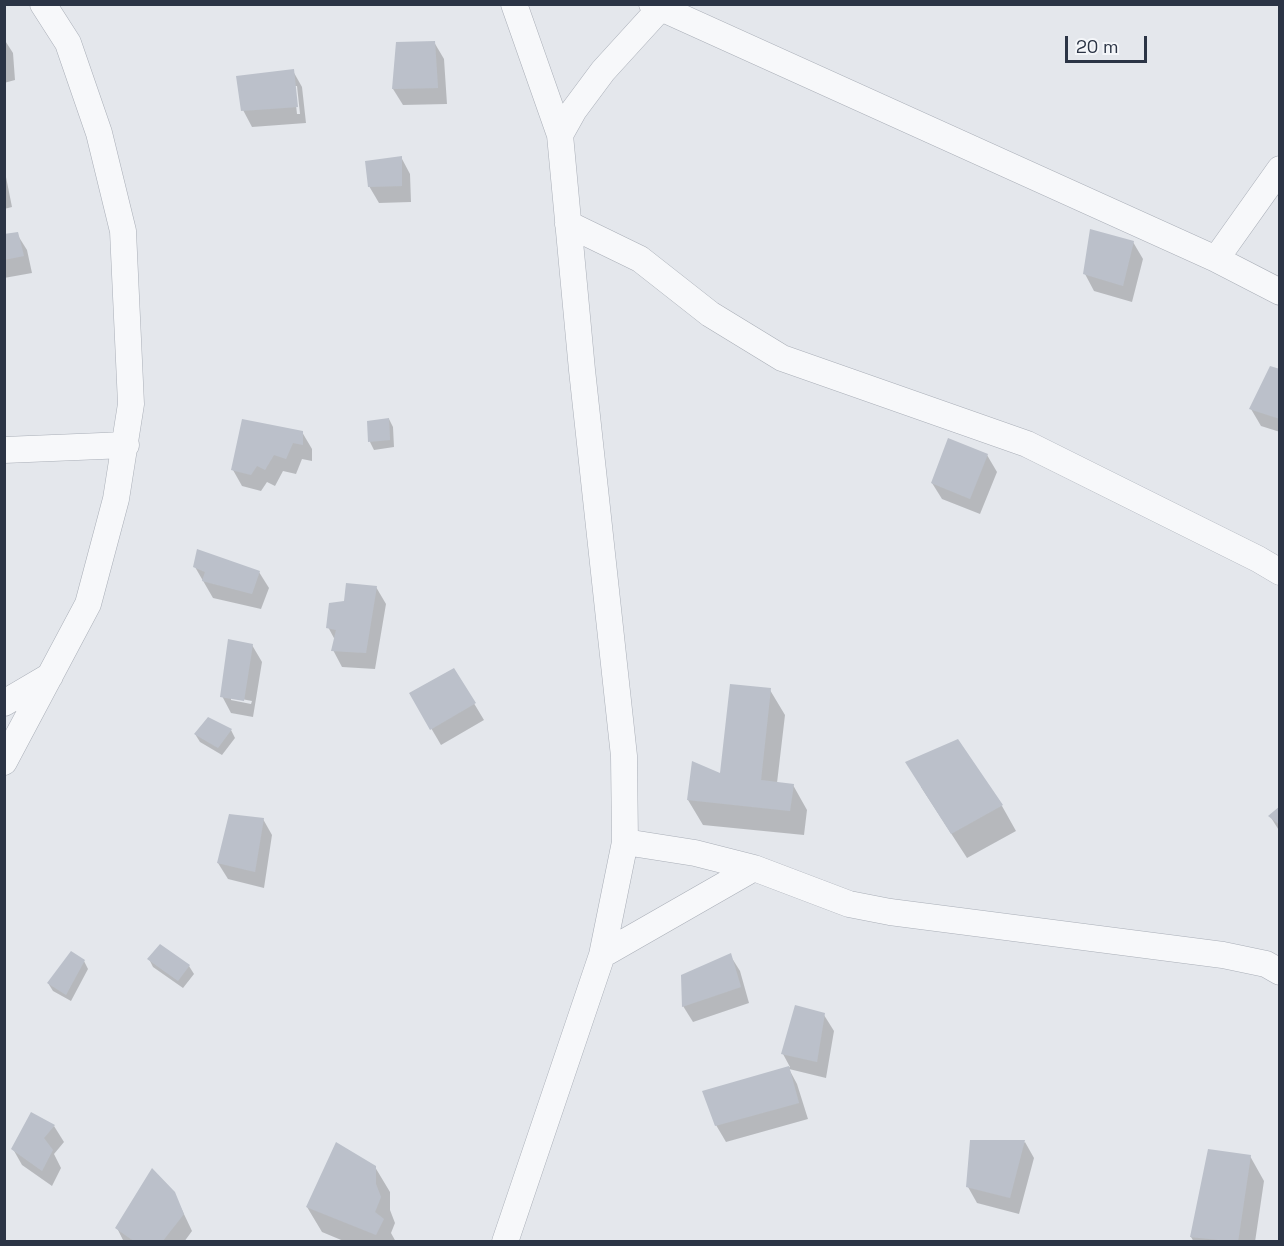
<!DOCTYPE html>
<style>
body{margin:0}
#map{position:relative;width:1284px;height:1246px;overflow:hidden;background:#e4e7ec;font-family:"Space Grotesk",sans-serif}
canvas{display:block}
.frame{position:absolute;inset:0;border:6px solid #2b3445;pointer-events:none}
.scale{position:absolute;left:1065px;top:36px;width:82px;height:27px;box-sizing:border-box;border:3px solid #2b3445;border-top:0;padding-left:8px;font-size:18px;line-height:21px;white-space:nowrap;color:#2b3445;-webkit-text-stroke:4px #f4f6f9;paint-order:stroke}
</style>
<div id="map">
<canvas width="1284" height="1246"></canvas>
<div class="frame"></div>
<div class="scale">20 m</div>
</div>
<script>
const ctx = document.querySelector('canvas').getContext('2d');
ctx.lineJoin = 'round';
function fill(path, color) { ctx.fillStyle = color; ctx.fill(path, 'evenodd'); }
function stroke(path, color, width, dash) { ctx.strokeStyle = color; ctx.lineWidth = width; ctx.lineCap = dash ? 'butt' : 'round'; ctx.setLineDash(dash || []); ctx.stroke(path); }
const shadow = new Path2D(`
 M4 39 13 53 15 80 4 83Z
 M434 42 444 59 447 104 403 105 393 89Z
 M293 71 302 87 306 123 252 127 243 110ZM294 86H297L300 114H297Z
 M401 157 410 174 411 202 379 203 369 186Z
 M4 167 12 207 4 209Z
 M17 234 27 250 32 273 4 278V236Z
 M1133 242 1143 259 1132 302 1094 291 1085 274Z
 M1280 371V432L1261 426 1251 409Z
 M389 419 393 427 394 447 374 450 370 442 368 422Z
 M302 432 312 449V461L302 459 296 474 283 471 275 486 267 482 261 491 242 486 233 470Z
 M987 455 997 472 980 514 942 499 932 483Z
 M195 567 259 572 269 588 261 609 213 598Z
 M376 587 386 604 375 669 342 667 333 650 335 640 328 627 345 602Z
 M252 645 262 662 253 717 231 713 222 696ZM231 697 252 701 251 704 231 700Z
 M454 670 484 720 441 745 411 694Z
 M770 690 785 715 777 783 793 785 807 810 804 835 703 825 688 800 722 775Z
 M231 730 235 738 222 755 200 742 195 734Z
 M957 741 1002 806 1016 831 967 858 921 787Z
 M1280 808V832L1270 816Z
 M263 819 272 835 264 888 228 879 218 863Z
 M730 955 740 971 749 1003 693 1022 683 1006Z
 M149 959 189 966 194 974 183 988 153 967Z
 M84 961 88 969 71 1001 53 991 48 983Z
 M824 1015 834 1031 826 1078 789 1069 797 1084 808 1119 726 1142 716 1125 704 1092 790 1067 783 1054Z
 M54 1126 64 1142 54 1154 61 1168 52 1186 22 1165 13 1149Z
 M1025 1142 1034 1158 1019 1214 977 1203 968 1187Z
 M1250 1156 1264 1181 1255 1242H1194L1191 1237Z
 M375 1167 390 1192V1210L395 1223 391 1233 396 1242H346L322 1232 307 1207Z
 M174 1193 192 1231 184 1242H124L117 1228Z`);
const building = new Path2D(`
 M435 41 438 88 392 89 396 42Z
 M294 69 298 107 241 111 236 76Z
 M402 156V186L368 187 365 161Z
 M1090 229 1134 241 1123 286 1083 274Z
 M18 232 24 256 4 260V234Z
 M1270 366 1280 369V419L1249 409Z
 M389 418 390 440 368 442 367 421Z
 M242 419 303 431V445L293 443 286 459 274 455 265 470 257 466 251 475 231 470Z
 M948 438 988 454 970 499 931 483Z
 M197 549 260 571 252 594 202 581 205 572 193 567Z
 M346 583 377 586 366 653 331 651 336 630 326 628 329 603 344 601Z
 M228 639 253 644 244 701 220 697Z
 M454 668 476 703 430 730 409 693Z
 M730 684 771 688 761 780 794 784 790 811 687 800 692 761 720 773Z
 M208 717 232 729 218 748 194 734Z
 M958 739 1003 805 951 834 905 762Z
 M1280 806V825L1268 816Z
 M229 814 264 818 255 872 217 863Z
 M160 944 190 965 178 981 147 959Z
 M71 951 85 960 66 995 47 983Z
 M731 953 741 987 682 1007 681 975Z
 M795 1005 825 1013 817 1062 781 1054Z
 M789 1066 799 1103 715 1126 702 1091Z
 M31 1112 55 1125 44 1138 53 1150 42 1171 11 1149Z
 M970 1140H1025L1010 1198 966 1187Z
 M336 1142 376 1166V1184L381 1197 375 1212 384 1219 376 1235 306 1207Z
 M1208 1149 1251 1155 1238 1242 1190 1237Z
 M152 1168 175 1192 184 1214 162 1242H135L115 1228Z`);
const street = new Path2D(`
 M652 4 1216 259 1280 292
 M560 135 574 110 603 71 664 4
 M568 224 640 259 710 314 782 358 1027 444 1258 559 1280 572
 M1216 259 1280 169
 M4 450 126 445
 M4 703 50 676
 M4 762 88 604 116 499 131 404 123 231 99 133 68 43 43 4
 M625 842 695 853 754 868 849 904 890 912 1223 955 1266 964 1280 972
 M602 955 754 868
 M505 1242 602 955 625 842 624 756 582 370 560 135 514 4`);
fill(shadow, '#0003');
fill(building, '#bbc0ca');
stroke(street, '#a9aeb7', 27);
stroke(street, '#f7f8fa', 26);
</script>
